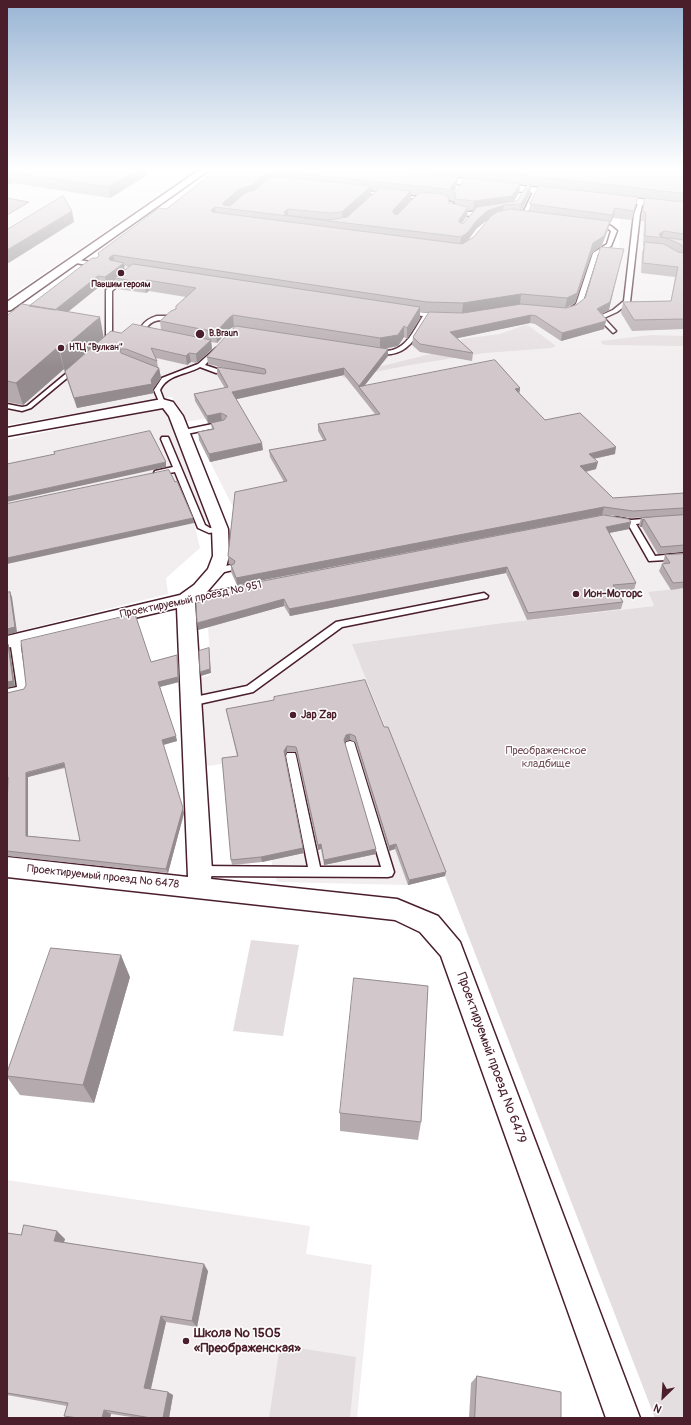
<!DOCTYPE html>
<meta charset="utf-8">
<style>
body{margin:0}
#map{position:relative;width:691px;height:1425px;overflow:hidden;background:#fff;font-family:Pangolin,sans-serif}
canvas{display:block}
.frame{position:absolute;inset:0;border:8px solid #4a1f2b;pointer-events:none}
.north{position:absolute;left:643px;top:1377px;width:40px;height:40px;-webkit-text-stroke:3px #fff;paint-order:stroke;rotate:205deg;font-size:11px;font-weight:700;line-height:16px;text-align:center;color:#4a1f2b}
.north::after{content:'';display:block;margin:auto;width:14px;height:18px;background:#4a1f2b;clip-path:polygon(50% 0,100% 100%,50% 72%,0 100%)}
</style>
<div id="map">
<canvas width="691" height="1425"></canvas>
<div class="frame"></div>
<div class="north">N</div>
</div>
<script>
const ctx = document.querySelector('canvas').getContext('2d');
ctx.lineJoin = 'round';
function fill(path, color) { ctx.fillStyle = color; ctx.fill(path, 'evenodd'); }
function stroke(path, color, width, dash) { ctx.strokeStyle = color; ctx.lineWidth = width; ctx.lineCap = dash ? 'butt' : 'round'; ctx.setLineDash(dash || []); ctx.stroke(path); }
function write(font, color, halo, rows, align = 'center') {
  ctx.font = font + ' Pangolin,sans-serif'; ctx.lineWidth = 3; ctx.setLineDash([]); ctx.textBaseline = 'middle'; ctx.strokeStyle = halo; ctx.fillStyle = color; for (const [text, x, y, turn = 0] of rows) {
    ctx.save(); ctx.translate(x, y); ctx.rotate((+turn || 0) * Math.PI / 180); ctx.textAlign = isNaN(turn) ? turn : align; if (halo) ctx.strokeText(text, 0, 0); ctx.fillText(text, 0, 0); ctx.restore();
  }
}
const built = new Path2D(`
 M7 168H200L7 298Z
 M257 168 473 202 464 216 486 219 472 229 494 232 508 217 608 229 602 245 590 244 586 252 619 256 620 217 622 212 684 218V588L648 593 654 606 502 623 353 644 445 876 408 885 277 882 271 860 232 866 222 764 206 766 198 678 211 675 208 627 238 597 237 586 230 568 231 550 240 521 199 440 227 434 217 417 178 423 174 430 207 520 194 523 200 548 166 578 168 594 7 634V440L176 405 172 397 7 425V325Z
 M65 767 182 807 184 816 167 874 7 858V783Z
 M7 1180 310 1226 306 1254 372 1265 357 1418H7Z`);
const green = new Path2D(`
 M525 325 529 326 556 346 552 348 485 353 410 365 344 378 342 376 426 355 456 350 462 339 500 334Z
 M651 335 684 336V346L606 345 602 344 601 341Z
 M684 588V1418H655L445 876 352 644 502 623 654 606 648 592Z
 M251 940 299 945 283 1036 233 1031Z
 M280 1345 356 1357 350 1418H269Z`);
const water = new Path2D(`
 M7 198 29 202 7 215Z`);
const lane = new Path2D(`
 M536 189 538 190 526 216 521 217 534 190Z
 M358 190 445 200 454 203 453 208 467 212 484 211 487 213C477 219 458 215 448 210L449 205 444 202 356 192Z
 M639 201 643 202 640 214 630 302 617 312 604 318 616 331 613 333 597 317 613 310 624 301 634 214Z
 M595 223 611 226 617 231 611 246 598 254 582 305 573 311H569V309L576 304 593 253 607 244 611 231 607 228 593 226 592 225Z
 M73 259 97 263 100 265 97 267 71 262 70 261Z
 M124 275 129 276 112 291V340L105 345H101V343L106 339V290Z
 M408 311 440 314 443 316 440 318 429 317C414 341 405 360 373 353L372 352C376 349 382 351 387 351 406 350 414 330 423 316L406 314 405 313Z
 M157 316H170L177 319C168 325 158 314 147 327L154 332V334L145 332 141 327C145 321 150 318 157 316Z
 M216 348 219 350 205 365 217 369 231 372V374L216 373 200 367C186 375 168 374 160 390L165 403 160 404 154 390 162 378 198 364Z
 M74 367 79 368 31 408 22 411 7 408V404L22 407 27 406Z
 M222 422 226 424 225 426 182 435 178 433 179 431Z
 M162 437H168L169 439 205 525 210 528 223 527V531L209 533 198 528 175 472 158 475 154 473 155 471 173 467 161 439Z
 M615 517 631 520 655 518V522L636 524 655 556 684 553V559L649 561 628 524 615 521Z
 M230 565 234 568 233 570 216 574 212 571 213 569Z
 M251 585 254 586 255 588 254 590 188 602 184 599 188 596Z
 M484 593 488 596 487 598 342 627 253 692 190 706 187 705 185 702 187 699 190 698 247 686 336 622Z
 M15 637 20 640 27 689 25 692 7 697V689L17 687 10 640Z
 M350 741 354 742 355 745 394 872 392 876 388 877 200 876 196 875 194 871 196 867 200 866 308 867 286 756 287 753H295L296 756 320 867H381L345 745 346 742Z`);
const street = new Path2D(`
 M202 168H212L11 310 7 311V302Z
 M162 399 173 402 183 416 228 529 229 556 225 571 206 593 195 602 212 871 211 879 397 899 438 916 460 942 640 1418H606L441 956 420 932 395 920 7 877V857L188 877 177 608 7 648V636L180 595 194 585 208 569 213 556 212 529 169 416 163 408 7 436V428Z`);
const secondary = new Path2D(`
 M429 175 566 191 571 194 566 197 425 180 424 178Z
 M608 195 684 204V210L604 200 603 198Z`);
const wall = new Path2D(`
 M7 168H145L146 176 110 198 12 183 7 185Z
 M219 168 458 177 457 186 454 190 506 182 384 168H684V329L632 331 621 313 623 302 671 301 675 277 641 273 642 252 644 246H643L644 221H641L645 198 637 197 632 220 613 218 610 224H609L608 230 602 245 592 253 575 303 566 308 609 310 602 314 606 319 604 329 561 341 535 324 530 323 457 338 473 353 472 361 420 352 412 345 413 337 429 313 420 312V318L407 339 404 337 398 346 385 349 388 356 364 386 520 388 519 393 545 420 615 454 594 459 596 469 586 472 613 498 684 493V515L631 518 609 515 631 522 629 529 609 533 636 583 634 590 617 591 623 602 621 609 527 620 506 573 290 616 284 606 198 630 239 590V586L604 515H602L237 585 231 572V565L229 564 228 556 284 482 270 457 269 450 323 440 318 431V424L375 414 344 375 236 399 263 450 210 462 199 440 198 432 212 430 211 423H208L195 401 194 394 225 388 217 375V367L233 370 208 364 207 357 236 327H234L231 328 217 343 211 342 212 349 197 363 191 362 187 365 156 358 157 361 158 368H159L161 378 153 389 154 393 77 408 67 380 65 372 64 369 23 405 7 402V316L29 306 99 257 98 253 166 209ZM520 184 527 185 517 201 513 202 519 193ZM531 185 539 186 530 204 529 211H522L530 194ZM371 190 376 191 347 217 371 195ZM411 195H417L397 215 411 200ZM449 200 455 202V204L449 203ZM468 210H474L463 224 462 223 467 216ZM488 220 474 237 468 240 476 229 486 221ZM124 266 129 267 125 270ZM116 281 117 289 146 293 149 291 186 297 176 309 160 321 161 330 104 337 68 312 100 286 107 287Z
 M684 515V552L658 554 642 527H640L639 525 641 518Z
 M684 554V588L671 590 659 571 662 564H664L663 562 665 555Z
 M177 655 178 660 179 682 160 687 177 741 163 745 184 813 168 873 7 856V812L8 783H7V693L151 662ZM65 768 80 841 28 836V777Z
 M274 697 384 727 445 876 408 885 395 849 389 851 355 742 350 740 346 741 344 743 376 854 324 865 321 849 318 850 297 756 296 752H287L285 755 304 853 262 862 232 865 231 860 237 756 226 709 274 700Z
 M130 977 94 1103 20 1095 7 1077V1073Z
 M340 1113 421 1122 418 1140 340 1131Z
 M7 1233 21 1235 65 1239 64 1242 208 1271 197 1327 166 1322 151 1389 173 1395 169 1418H138L111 1414 110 1418H70L64 1416 67 1406 7 1395Z
 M477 1376 561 1418H469L471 1383Z`);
const shadedWall = new Path2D(`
 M140 168H145L146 176 110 198 108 187Z
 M275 171 276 180 228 209 223 208V203L239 189 264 174Z
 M9 172 12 183 7 185V173Z
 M458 177 457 186 453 192 450 188Z
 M520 184 519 193 511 206V204L504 205 503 214 486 221 476 229 467 242 460 246 461 237 477 220 487 211 496 207 473 210 474 201Z
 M531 185 530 194 520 213 521 204Z
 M371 186V195L342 222V212Z
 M411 191V200L393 219V210Z
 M215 207 216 217 211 210Z
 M468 207 467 216 458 229 459 220Z
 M615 208 613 218 610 224 612 215Z
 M288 209V216H284V212Z
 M72 211 74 222 7 264V250Z
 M610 221 608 230 602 245 592 253 575 303 565 308 567 298 593 243Z
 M664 231 662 238 659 234Z
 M113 255 115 265 111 268 109 258Z
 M622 256 609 310 596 317 597 309Z
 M124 263 125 273 115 278 116 281 107 287 105 277Z
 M98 276 100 286 55 322 53 312Z
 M147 280 149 291 146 293 144 283Z
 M521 294 520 305 462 314 463 303Z
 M420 307V318L407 339V328Z
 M233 315 234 327 231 328 217 343 216 332 230 317Z
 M531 315 530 323 449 340 450 332Z
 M100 317 104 339 65 372 60 351Z
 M606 321 604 329 561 341 562 333Z
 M404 326V337L398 346 380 349V338Z
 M211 340 212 349 197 363 196 354Z
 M58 347 64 369 23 405 16 383Z
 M388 349V356L361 390 359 387V394V386Z
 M189 353 191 362 187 365 186 356Z
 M159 368 161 378 153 389 154 393 77 408 74 398 151 380Z
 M344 368V375L233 400 232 392Z
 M520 388 519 395 515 389Z
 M221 413 222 421 208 423 207 416Z
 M262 443 263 450 210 462 209 454Z
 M616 447 615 454 587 460 589 454Z
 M166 462V467L7 502V497Z
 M598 462 596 469 579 473 580 466Z
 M604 507 602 515 237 585 236 578Z
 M193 518 194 523 7 564V558Z
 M644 519 642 527H640L642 520Z
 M631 522 629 529 604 534 606 527Z
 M507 567 506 573 290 616 289 609Z
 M10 592 12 597 17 632 7 635Z
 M284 599V606L198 630 197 623Z
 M8 644 10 649 15 686 7 688Z
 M209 648 211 673 201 676 200 672Z
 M177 655 178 660 179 682 159 687 158 682Z
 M350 734V740L346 741 344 745V740L346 735Z
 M176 736 177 741 163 745 162 740Z
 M287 746V752L285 756 284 751Z
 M64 763 65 767 28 777V841L26 836V773Z
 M8 777 11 782 7 783V778Z
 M183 808 184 813 168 873 166 869Z
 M321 844V849L318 850V845Z
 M396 844 395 849 389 851V846Z
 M303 848 304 853 262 862 261 857Z
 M376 849V854L324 865V860Z
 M446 872 445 876 408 885 409 880Z
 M121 955 130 977 94 1103 83 1085Z
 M57 1231 65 1239 62 1248 54 1241Z
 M204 1264 208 1271 197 1327 192 1321Z
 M161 1316 166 1322 150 1392 144 1388Z
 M168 1392 173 1395 169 1418H163Z
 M104 1410 111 1414 110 1418H102Z`);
const building = new Path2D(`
 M7 168H140L108 187 9 172 7 173Z
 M219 168H381L458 177 450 188 452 190H457L465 178 520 184 512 196 474 201 455 199 456 193 446 189 275 171 264 174 250 186 239 189 223 203V205L230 206 245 193 255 190 269 178 276 176 371 186 342 212 329 213 288 209 284 212 285 215 329 220 347 217 380 188 411 191 393 210V213L397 215 420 192 444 194 448 197 449 203 468 207 459 220V222L463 224 477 207 517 201 527 185H531L521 204 504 205 487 211 477 220 468 232 461 237 215 207 211 210 212 212 462 244 474 237 491 216 497 212 510 209 610 221 604 236 593 243 577 293 567 298 521 294 463 303 427 302 113 255 109 258 110 260 124 263 105 277 98 276 55 310 29 306 92 258H96L99 256 98 253 159 208 166 209Z
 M462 168H684V193Z
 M539 186 638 197 634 211 615 208 612 215 530 204Z
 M63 196 72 211 7 250V230Z
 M645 198 684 202V234L664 231 659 234 661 237 684 240V246L666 238 645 236 646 212H643Z
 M645 242 664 244 678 252 684 253V319L634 320 623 302 671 301 678 267 643 263Z
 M601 247 624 249 610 302 597 309 606 319V321L562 333 536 316 531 315 450 332 473 353 420 344 413 337 429 312 463 313 521 304 566 308 576 305 585 298Z
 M133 264 420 307 407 328 404 326 398 335 380 338 233 315 230 317 216 332 160 321 171 311 176 309V306L196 288 147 280 144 283 115 278Z
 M22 304 100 317 60 351 58 347 16 383 7 381V316Z
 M133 324 211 340 196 354 189 353 186 356 151 348 157 361 126 349H120L121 353 159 368 151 380 152 384 74 398 65 371 111 331 121 333Z
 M236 326 388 349 359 386 344 368 232 392 262 443 209 454 198 432 214 429 211 423 224 420 227 416 221 413 207 416 194 394 228 387 217 367 264 374 266 373 265 369 207 357Z
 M495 360 520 388 515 389 545 420 580 413 616 447 589 454 598 462 580 466 613 498 684 493V508L633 511 604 507 236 578 231 565 234 564 235 561 228 556 235 492 287 481 269 450 326 440 318 424 380 414 359 387Z
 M150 431 166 462 7 497V464L55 454 54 452Z
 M169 470 175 482 177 481 193 518 7 558V504Z
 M604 515 629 519 631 522 606 527 636 583 613 585 623 602 528 613 507 567 289 609 284 599 197 623 196 603 240 590 239 586Z
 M684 515V545L661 547 644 519 642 520 641 518Z
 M684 554V582L673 583 662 564 670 563 665 555Z
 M10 592 15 627 7 629V593Z
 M135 614 151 662 177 655 178 677 158 682 176 736 162 740 183 808 166 869 7 851V812L8 777 7 778V693L24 689 26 685 21 641ZM64 763 80 841 26 836V773Z
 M7 644H8L13 681 7 682Z
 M209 648 210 669 200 672 199 651Z
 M365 680 384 727H388L446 872 409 880 396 844 389 846 355 736 350 734 346 735 344 740 376 849 324 860 321 844 318 845 297 750 296 747 287 746 284 751 303 848 261 857 231 860 222 758 238 756 226 709 274 700V697Z
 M51 948 121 955 83 1085 7 1076V1073Z
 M354 978 428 986 421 1122 340 1113Z
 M24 1225 57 1231 54 1241 204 1264 192 1321 161 1316 144 1388 168 1392 163 1418H151L104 1410 102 1418H78L64 1416 68 1403 7 1393V1233L21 1235Z
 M477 1376 561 1392V1418H475Z`);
const markers = [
 [121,273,4,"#4a1f2b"],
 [200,334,5,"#4a1f2b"],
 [61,348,4,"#4a1f2b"],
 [576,594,4,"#4a1f2b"],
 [293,715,4,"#4a1f2b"],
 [186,1341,4,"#4a1f2b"]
];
const farPoinames = [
 ["Павшим героям",121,285,"center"],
 ["B.Braun",209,334],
 ["НТЦ “Вулкан”",69,348]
];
const poiNames = [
 ["Ион-Моторс",584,594],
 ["Jap Zap",301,715]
];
const streetNames = [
 ["Проектируемый проезд № 951",191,600,-12],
 ["Проектируемый проезд № 6478",103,877,6]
];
const parkNames = [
 ["Преображенское",546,751],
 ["кладбище",546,764]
];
const nearStreetnames = [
 ["Проектируемый проезд № 6479",491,1058,70]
];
const nearPoinames = [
 ["Школа № 1505",194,1334],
 ["«Преображенская»",194,1349]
];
fill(built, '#f2eeef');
fill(green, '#e5dee0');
fill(water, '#c1b3b6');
stroke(water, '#91787e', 1);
stroke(lane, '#4a1f2b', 3);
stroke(street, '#4a1f2b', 3);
stroke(secondary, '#4a1f2b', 3);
fill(lane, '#fff');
fill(street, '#fff');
fill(secondary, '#fff');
fill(wall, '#b5abaf');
fill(shadedWall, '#938b8e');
fill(building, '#d2c7cb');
stroke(building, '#938b8e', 1);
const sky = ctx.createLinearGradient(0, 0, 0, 368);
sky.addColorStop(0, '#98b4d4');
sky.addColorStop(0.46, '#fff');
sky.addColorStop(1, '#ffffff00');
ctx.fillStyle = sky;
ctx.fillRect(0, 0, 691, 368);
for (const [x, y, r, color] of markers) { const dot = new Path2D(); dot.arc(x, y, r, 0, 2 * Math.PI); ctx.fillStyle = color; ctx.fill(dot); stroke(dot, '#fff', 1.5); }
write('bold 9px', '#4a1f2b', '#fff', farPoinames, 'left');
write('bold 11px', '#4a1f2b', '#fff', poiNames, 'left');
write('11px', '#4a1f2b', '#fff', streetNames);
write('11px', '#714f58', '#fff', parkNames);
write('13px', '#4a1f2b', '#fff', nearStreetnames);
write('bold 13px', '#4a1f2b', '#fff', nearPoinames, 'left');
</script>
